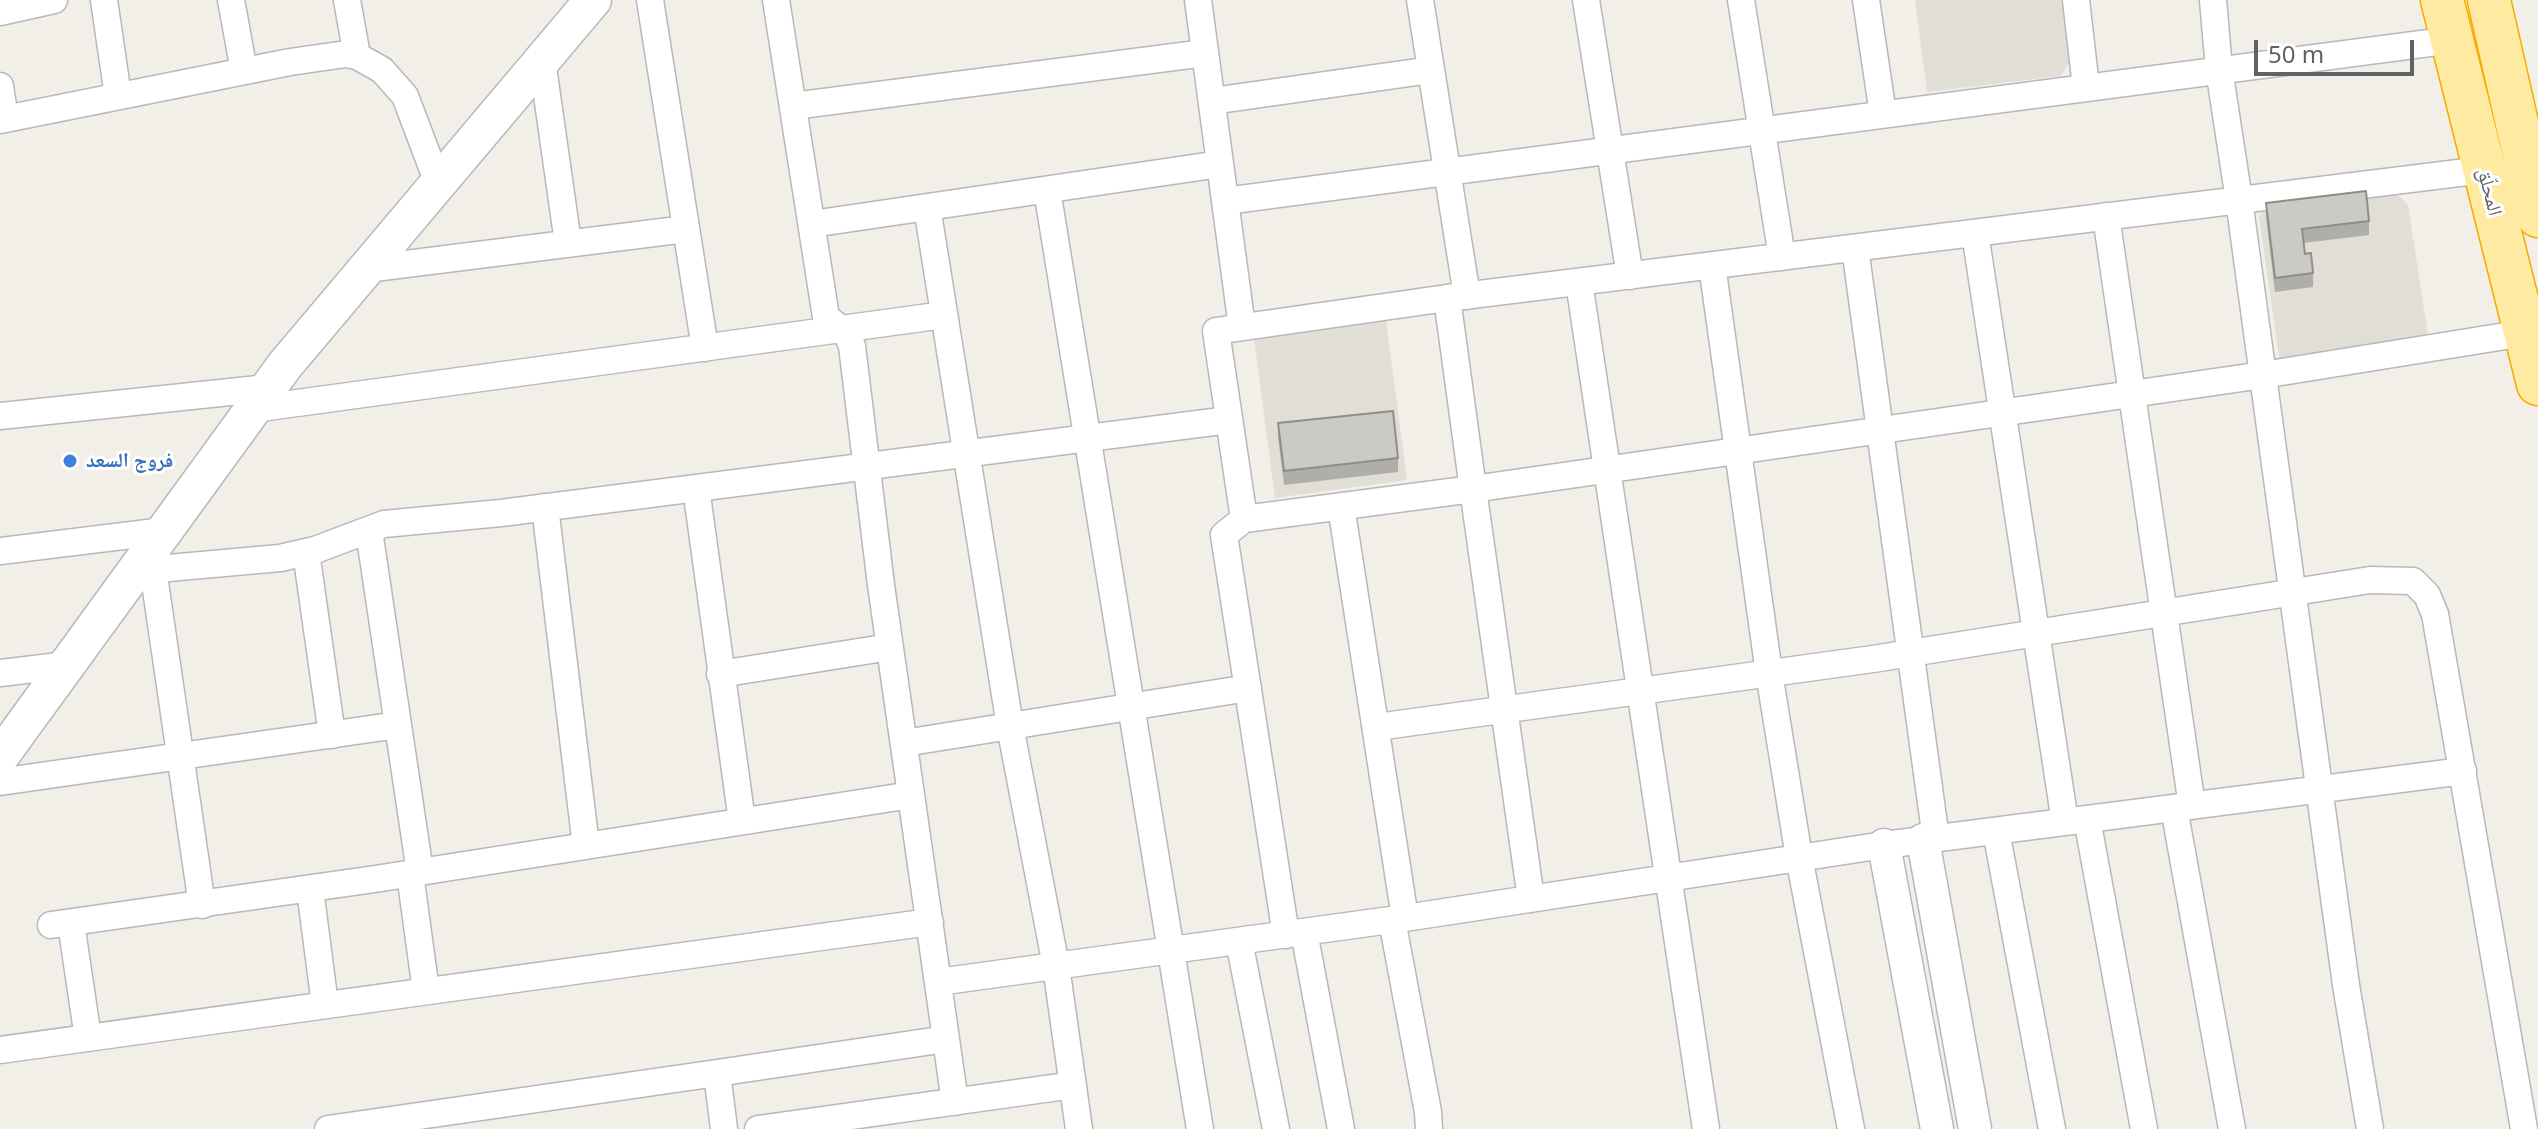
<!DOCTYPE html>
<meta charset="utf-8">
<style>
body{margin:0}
#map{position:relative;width:2538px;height:1129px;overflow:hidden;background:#f1efe8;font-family:"Noto Sans",sans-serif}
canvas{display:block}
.scale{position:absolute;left:2254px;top:40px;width:160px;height:36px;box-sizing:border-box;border:4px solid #5f6368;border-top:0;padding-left:10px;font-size:24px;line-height:28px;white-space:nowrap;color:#5f6368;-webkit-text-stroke:6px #fff;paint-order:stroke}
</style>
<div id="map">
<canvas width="2538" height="1129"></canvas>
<div class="scale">50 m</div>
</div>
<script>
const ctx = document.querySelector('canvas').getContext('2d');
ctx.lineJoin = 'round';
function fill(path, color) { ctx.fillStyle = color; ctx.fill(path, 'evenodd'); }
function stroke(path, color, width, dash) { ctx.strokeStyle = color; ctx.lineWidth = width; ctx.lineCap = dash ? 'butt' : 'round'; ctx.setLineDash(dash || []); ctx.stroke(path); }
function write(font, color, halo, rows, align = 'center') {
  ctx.font = font + ' "Noto Sans","Noto Naskh Arabic",sans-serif'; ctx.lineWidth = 6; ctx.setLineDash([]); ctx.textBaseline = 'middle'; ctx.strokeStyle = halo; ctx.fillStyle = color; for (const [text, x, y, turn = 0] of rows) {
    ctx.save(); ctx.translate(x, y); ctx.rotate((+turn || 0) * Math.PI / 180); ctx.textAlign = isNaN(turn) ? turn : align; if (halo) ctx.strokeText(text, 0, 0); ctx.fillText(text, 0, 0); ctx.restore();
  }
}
const education = new Path2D(`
 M1915 0H2064L2071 60 2060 76 1927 92Z
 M2393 190 2408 205 2429 342 2280 363 2259 217 2266 208Z
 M1386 320 1407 480 1275 498 1254 338Z`);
const minor = new Path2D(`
 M104 0 118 96
 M231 0 244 71
 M347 0 357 56
 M650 0 705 348
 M776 0 826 317 847 334 852 346 881 585 955 1102
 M1198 0 1242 327
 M1420 0 1467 296
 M1586 0 1630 276
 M1741 0 1782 257
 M1866 0 1883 114
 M2076 0 2086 87
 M2213 0 2219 69 2239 200 2346 985 2370 1129
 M0 12 54 0
 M542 60 568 243
 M0 86 5 119
 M1212 101 1431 70
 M793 106 1205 53
 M0 120 290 62 346 54 357 56 382 70 405 96 438 183
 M1047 190 1200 1129
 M1225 201 2452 40
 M927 207 1010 726 1056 966 1079 1129
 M2106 216 2192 806
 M812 224 1220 164
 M1975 233 2065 822
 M1855 248 1936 839
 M1712 265 1769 673 1799 857 1851 1129
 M366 269 686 229
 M1579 282 1706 1129
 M1447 298 2483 170
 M1447 298 1473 489 1244 519 1216 331Z
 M253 409 944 315
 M0 416 268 388
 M696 488 742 821
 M1341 506 1405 918
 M545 507 586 846
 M1244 519 1224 535 1286 935
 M369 531 420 872
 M0 551 164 531
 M306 552 332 735
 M153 569 202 905
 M135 571 280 558 315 550 384 524 501 513 1229 420
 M0 673 67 665
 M720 674 890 647
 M1377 727 1873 659 2370 580 2413 581 2427 595 2435 614 2524 1129
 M904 743 1248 688
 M0 782 398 725
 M2174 808 2232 1129
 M2087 819 2144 1129
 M1996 831 2052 1129
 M410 874 426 991
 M310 889 325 1005
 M1531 899 1473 489 2263 375 2524 333
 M1392 920 1428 1112 1429 1129
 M71 923 88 1038
 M51 925 375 879 911 795
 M1304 932 1341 1129
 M1239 941 1276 1129
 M938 982 1405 918 1884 845 2463 771
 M0 1050 930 922
 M328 1129 717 1073
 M724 1129 717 1073 946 1039
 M758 1129 1073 1085`);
const tertiary = new Path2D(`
 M1923 840 1975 1129
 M1884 845 1937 1129`);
const secondary = new Path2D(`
 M0 757 285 365 593 0`);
const trunk = new Path2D(`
 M2442 0 2538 384
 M2489 0 2538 216`);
const wall = new Path2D(`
 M2266 203 2369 221V235L2303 243 2305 254 2313 273V287L2275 292 2266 217Z
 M1278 423 1398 458V472L1284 485 1278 437Z`);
const building = new Path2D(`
 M2366 191 2369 221 2302 229 2305 254 2311 253 2313 273 2275 278 2266 203Z
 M1393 411 1398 458 1284 471 1278 423Z`);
const markers = [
 [70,461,8,"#3f7fe0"]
];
const streetNames = [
 ["المحلّق",2489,192,76]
];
const shopNames = [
 ["فروج السعد",86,461]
];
fill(education, '#e1ded6');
stroke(minor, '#b5b8bc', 29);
stroke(tertiary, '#b5b8bc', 35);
stroke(secondary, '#b6babf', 39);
stroke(trunk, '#f9ab00', 45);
stroke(minor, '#fff', 26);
stroke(tertiary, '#fff', 32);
stroke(secondary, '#fff', 36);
stroke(trunk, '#feeaa1', 42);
fill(wall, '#afaea9');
fill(building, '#cccac5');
stroke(building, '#8f8d8a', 2);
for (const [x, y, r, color] of markers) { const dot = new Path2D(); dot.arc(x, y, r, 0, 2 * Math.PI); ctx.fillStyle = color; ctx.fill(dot); stroke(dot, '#fff', 3); }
write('20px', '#5f6368', '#fff', streetNames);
write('bold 20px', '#366cbe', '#fff', shopNames, 'left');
</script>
